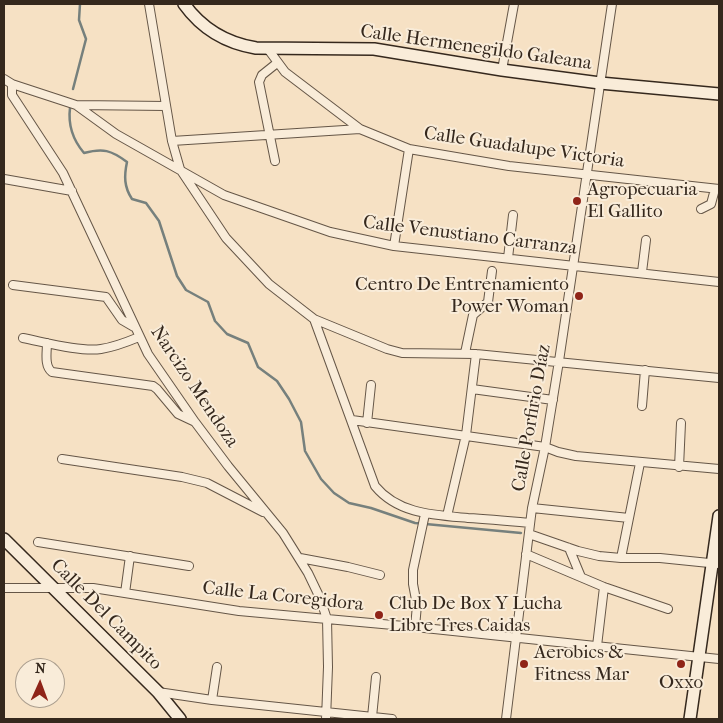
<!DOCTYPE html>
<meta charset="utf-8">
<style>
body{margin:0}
#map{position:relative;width:723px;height:723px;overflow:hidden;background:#f6e1c4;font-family:"IM FELL French Canon",serif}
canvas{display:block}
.frame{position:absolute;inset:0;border:5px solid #35281d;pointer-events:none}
.north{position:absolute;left:15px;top:658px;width:50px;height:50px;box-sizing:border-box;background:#f9ecd9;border:1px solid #ab9e8e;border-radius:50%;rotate:2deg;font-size:14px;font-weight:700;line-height:20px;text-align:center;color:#35281d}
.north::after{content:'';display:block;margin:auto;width:18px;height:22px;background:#8f2418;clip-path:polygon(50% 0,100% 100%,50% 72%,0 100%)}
</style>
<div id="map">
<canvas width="723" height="723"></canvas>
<div class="frame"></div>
<div class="north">N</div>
</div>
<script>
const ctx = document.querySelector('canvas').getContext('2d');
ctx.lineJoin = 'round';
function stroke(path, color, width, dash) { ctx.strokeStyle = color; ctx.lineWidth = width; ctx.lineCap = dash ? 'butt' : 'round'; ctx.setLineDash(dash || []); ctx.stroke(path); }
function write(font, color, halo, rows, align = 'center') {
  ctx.font = font + ' "IM FELL French Canon",serif'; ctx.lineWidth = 4; ctx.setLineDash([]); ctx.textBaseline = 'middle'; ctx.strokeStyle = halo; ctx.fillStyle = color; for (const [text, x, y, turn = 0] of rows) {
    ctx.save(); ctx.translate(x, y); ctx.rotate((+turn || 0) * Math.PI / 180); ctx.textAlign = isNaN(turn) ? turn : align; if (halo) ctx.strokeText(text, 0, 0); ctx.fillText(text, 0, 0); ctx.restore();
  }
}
const stream = new Path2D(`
 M73 89 86 39 79 20 80 4
 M70 108C68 124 73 140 84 153 103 148 111 150 127 162 124 176 124 187 132 199L146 203 159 221 177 276 186 290 208 302 215 321 227 334 248 343 258 367 277 381 289 399 301 422 305 451 321 479 334 493 349 503 371 508 415 523 521 533`);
const street = new Path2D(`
 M149 4 172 141 180 169 226 238 269 284 314 319 375 486C398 514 434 515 468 518 488 519 509 521 530 523
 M268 49 285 72 360 129 409 149 509 166 719 189
 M502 70 514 4
 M4 79 12 84 76 105 116 134 224 195 330 232 394 246 719 282
 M12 84V95L63 173 148 354 195 422 228 466 283 533 308 573 320 598 327 619 328 667 326 719
 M76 105 166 106
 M172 141 360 129
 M275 161 259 82 262 75 277 63
 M4 179 72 191
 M701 209 711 204 715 189
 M394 246 409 149
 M508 258 513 215
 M642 272 646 240
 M13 285 106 297 122 320 134 327
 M314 319 387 349 402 353 476 354 719 378
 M23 338C44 342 80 352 101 349 114 347 127 342 139 337
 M47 343C47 352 44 366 52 372L153 386 157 389 178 414 195 422
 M465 353 473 315 488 302 492 271
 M472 389 553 400
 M642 406 645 370
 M352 420 545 447 558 452 576 456 719 469
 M367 423 371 385
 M62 459 182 477 207 483 263 512
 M679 467 681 423
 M532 508 629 518
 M447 516 466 435 476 354
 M529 534 578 551 599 556 621 558H660L719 564
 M38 542 189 566
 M569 548 581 577
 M526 554 604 587 668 609
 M300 558 348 567 380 575
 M621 558 640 463
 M4 588H93L239 611 415 627 719 659
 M125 593 130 556
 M415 627 417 605 413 584V570L425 514
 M597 646 604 587
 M158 692 212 700 392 719
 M212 700 217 667
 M372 717 376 677
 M506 719 532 508 545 447 559 361 612 4`);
const secondary = new Path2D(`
 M184 4C202 29 225 43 256 48L374 49 502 70 600 83 719 94
 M4 539 158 692 180 719
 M690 719 719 516`);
const markers = [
 [577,201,5,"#8f2418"],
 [579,296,5,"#8f2418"],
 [379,615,5,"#8f2418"],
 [524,664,5,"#8f2418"],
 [681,664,5,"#8f2418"]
];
const streetNames = [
 ["Calle Hermenegildo Galeana",476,48,8],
 ["Calle Guadalupe Victoria",524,148,8],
 ["Calle Venustiano Carranza",470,236,7],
 ["Narcizo Mendoza",194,387,56],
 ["Calle Porfirio Díaz",532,418,-80],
 ["Calle La Coregidora",283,597,6],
 ["Calle Del Campito",106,615,45]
];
const poiNames = [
 ["Agropecuaria",587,190],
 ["El Gallito",587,212],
 ["Centro De Entrenamiento",569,285,"right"],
 ["Power Woman",569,307,"right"],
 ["Club De Box Y Lucha",389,604],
 ["Libre Tres Caidas",389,626],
 ["Aerobics &",534,653],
 ["Fitness Mar",534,675],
 ["Oxxo",681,683,"center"]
];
stroke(stream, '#76807d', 2.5);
stroke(street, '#655647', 10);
stroke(secondary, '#35281d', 14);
stroke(street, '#f9ecd9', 8);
stroke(secondary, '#f9ecd9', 11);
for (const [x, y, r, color] of markers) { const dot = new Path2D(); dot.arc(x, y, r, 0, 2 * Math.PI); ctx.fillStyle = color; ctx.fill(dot); stroke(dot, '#f9ecd9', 2); }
write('19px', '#35281d', '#f9ecd9', streetNames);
write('19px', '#35281d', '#f9ecd9', poiNames, 'left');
</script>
